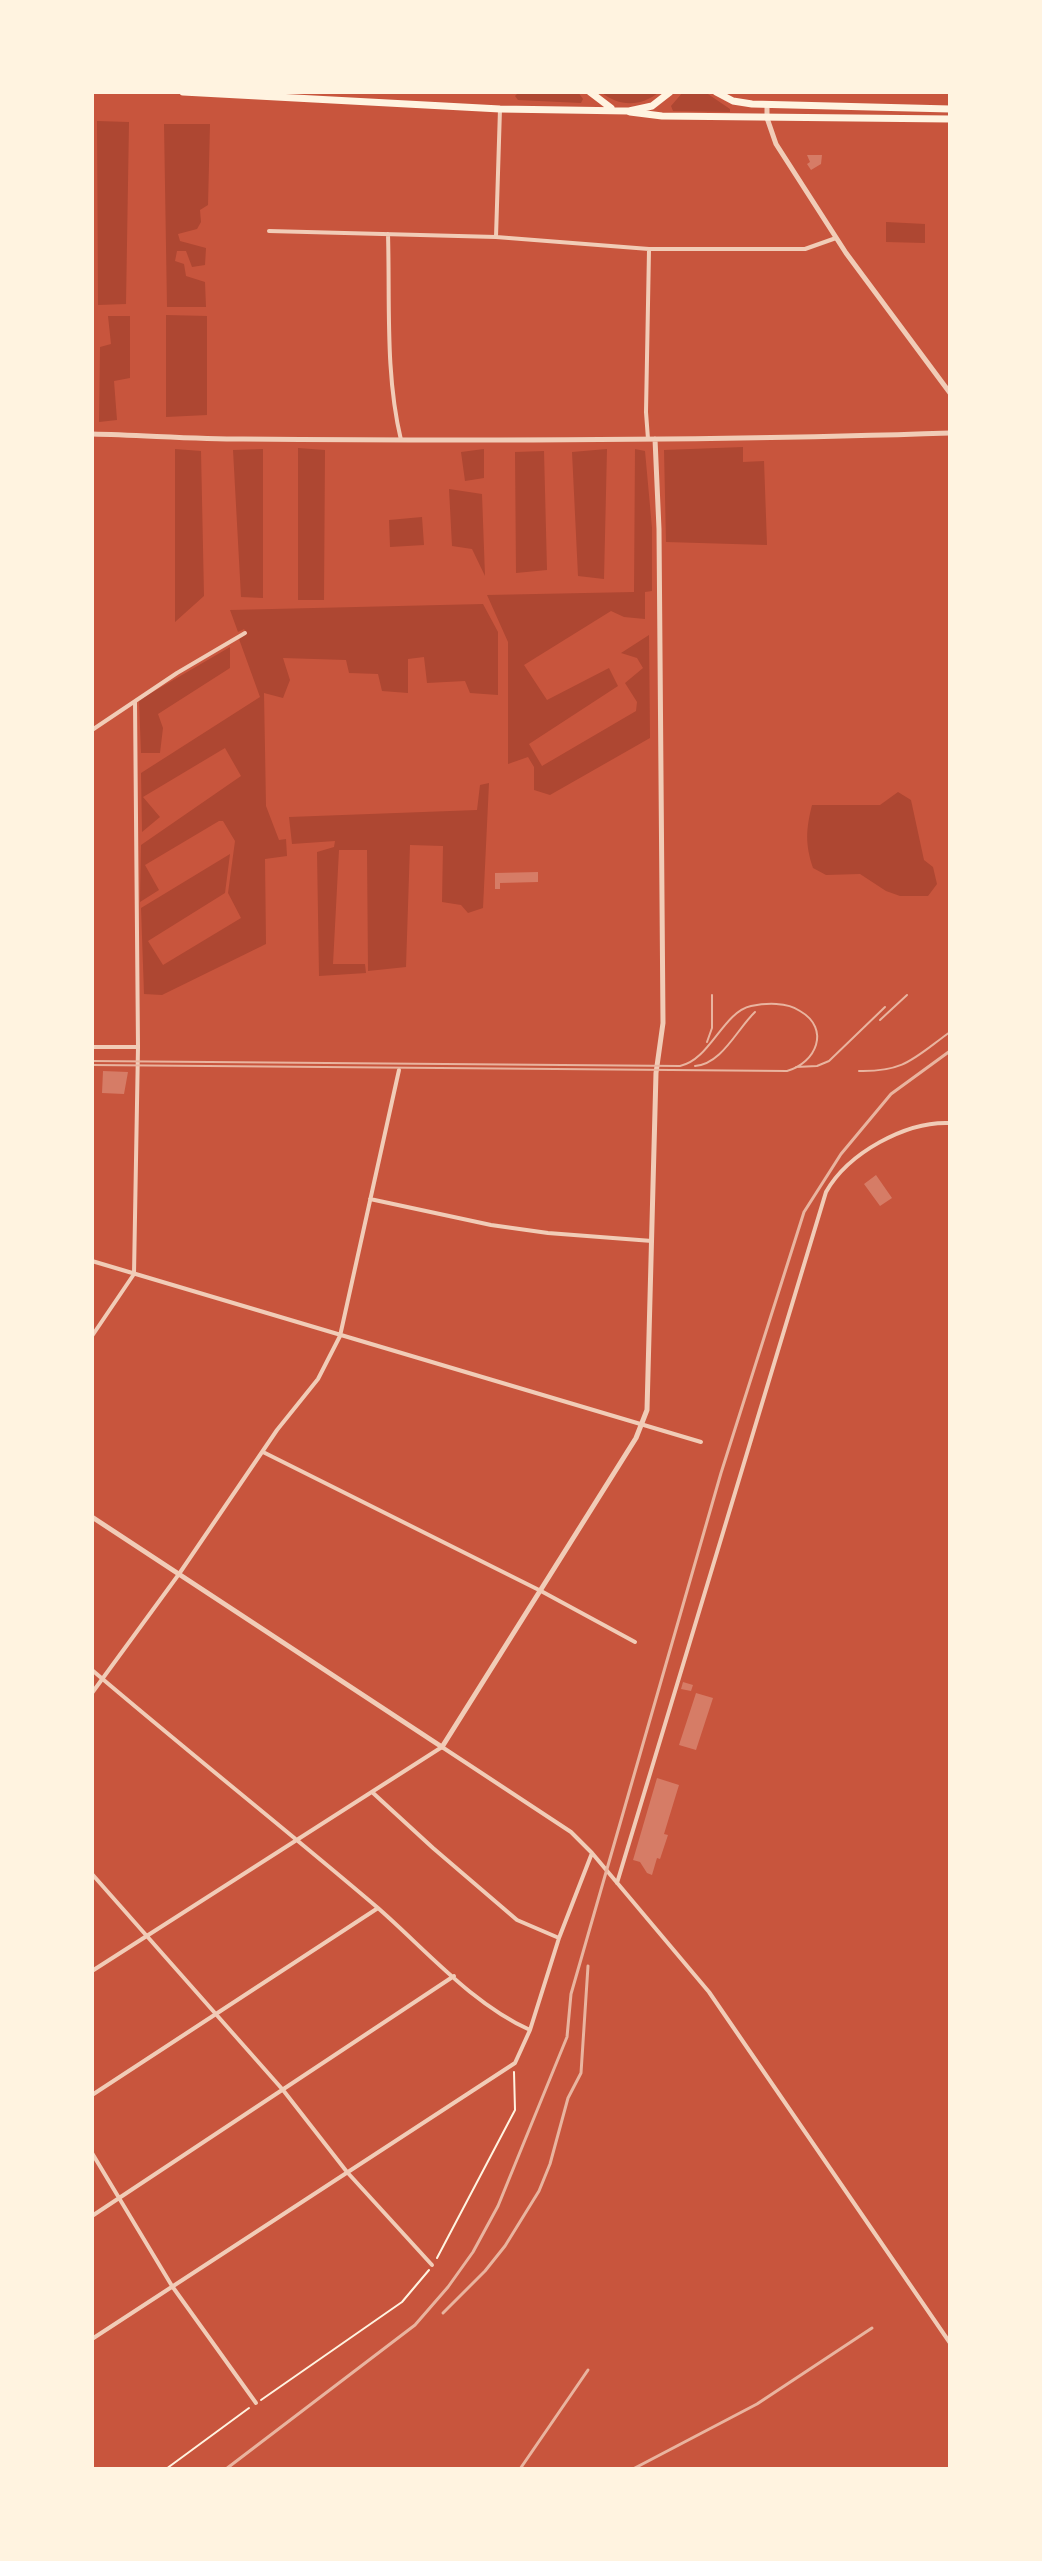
<!DOCTYPE html>
<style>
body{margin:0}
#map{position:relative;width:1042px;height:2561px;overflow:hidden;background:#c8553d;font-family:"Roboto Condensed",sans-serif}
canvas{display:block}
.frame{position:absolute;inset:0;border:94px solid #fff3e0;pointer-events:none}
</style>
<div id="map">
<canvas width="1042" height="2561"></canvas>
<div class="frame"></div>
</div>
<script>
const ctx = document.querySelector('canvas').getContext('2d');
ctx.lineJoin = 'round';
function fill(path, color) { ctx.fillStyle = color; ctx.fill(path, 'evenodd'); }
function stroke(path, color, width, dash) { ctx.strokeStyle = color; ctx.lineWidth = width; ctx.lineCap = dash ? 'butt' : 'round'; ctx.setLineDash(dash || []); ctx.stroke(path); }
const green = new Path2D(`
 M519 92H578L583 99 581 103 518 100 515 96Z
 M601 92H659C641 107 619 107 601 92Z
 M683 92H705L730 109V112L673 111 671 106Z
 M97 121 129 122 126 304 98 305Z
 M164 124H210L208 205 200 210 201 222 197 229 178 234 180 241 206 248 205 265 192 267 186 251H177L175 261 184 264 186 276 205 282 206 307H167Z
 M886 222 925 224V243L886 242Z
 M166 315 207 316V415L166 417Z
 M108 316H130V378L114 381 117 420 99 422 100 347 111 344Z
 M743 447V462L764 461 767 545 666 542 664 450Z
 M298 448 325 450 324 600H298Z
 M175 449 201 451 204 596 175 622Z
 M263 449V598L241 597 233 450Z
 M484 449V478L465 481 461 452Z
 M607 449 604 579 578 576 572 452Z
 M635 449 645 451 652 528V591L645 592V619L624 617 611 611 524 665 547 700 609 668 618 686 529 744 542 766 636 711 637 702 625 683 643 668 637 658 621 653 649 635 650 738 550 795 534 790V767L528 757 508 764V642L487 595 634 592Z
 M544 451 547 570 516 573 515 452Z
 M449 489 482 494 485 576 472 549 452 546Z
 M422 517 424 545 390 547 389 520Z
 M483 604 498 632V695L470 693 465 681 427 683 424 657 408 659V693L382 691 378 674 349 673 346 660 283 658 290 680 283 698 264 693 266 806 279 840 286 839 287 856 265 859 266 944 162 995 144 994 141 908 230 854 225 893 148 941 163 965 241 918 228 893 235 841 223 821H219L145 865 159 890 140 902 141 845 241 776 225 748 143 797 160 817 142 832 141 773 260 697 239 639 247 633 244 629 238 632 230 610Z
 M230 647V668L158 714 163 728 160 753H141L139 700Z
 M489 783 483 908 468 913 461 905 442 902 443 846 410 845 406 967 368 971 367 850H339L333 964H365L366 973 319 976 317 852 334 847 335 841 292 844 289 817 477 810 480 785Z
 M898 792 911 800 924 860 933 867 937 884 928 896H900L886 891 860 874 826 875 813 868C805 844 806 829 812 805H880Z`);
const building = new Path2D(`
 M807 155H822L821 164 811 170 807 164 810 162Z
 M538 872V882L500 883V889H495V873Z
 M103 1071 128 1072 124 1094 102 1093Z
 M876 1175 892 1198 880 1206 864 1184Z
 M683 1682 693 1685 691 1691 681 1689Z
 M696 1693 713 1698 696 1750 679 1745Z
 M657 1778 679 1785 664 1834 668 1835 660 1859 657 1858 652 1875 647 1873 640 1862 633 1860Z`);
const path = new Path2D(`
 M437 2258 515 2110 514 2072
 M261 2400 402 2302 429 2270
 M166 2469 249 2408`);
const minor = new Path2D(`
 M269 231 496 237 649 249H805L836 238
 M388 234C390 302 385 373 401 440
 M496 237 500 109
 M648 439 646 412 649 250
 M92 730 177 673 245 633
 M92 1047H138
 M370 1199 491 1225 548 1233 652 1241
 M92 1261 701 1442
 M92 1336 134 1274 138 1047 135 702
 M263 1452 541 1591 635 1642
 M92 1670C187 1751 284 1828 378 1908 426 1950 472 2004 530 2030
 M92 1693 179 1574 277 1430 318 1379 340 1336 399 1070
 M372 1792 433 1848 517 1920 559 1938
 M92 1874 283 2090 347 2172 432 2265
 M617 1883 826 1192C848 1153 906 1121 950 1123
 M92 1971 442 1747 571 1832 592 1853 709 1992 950 2343
 M92 2095 378 1908
 M92 2153 172 2286 256 2403
 M92 2216 454 1976
 M92 2339 515 2063 530 2030 559 1938 592 1853`);
const tertiary = new Path2D(`
 M767 105V118L776 144 846 253 950 393
 M92 434C142 435 193 439 243 439 479 441 715 441 950 433
 M92 1517 442 1747 636 1438 647 1410 656 1073 663 1023 659 529 655 439`);
const primary = new Path2D(`
 M716 92 733 101 752 104 950 109
 M630 112 662 116 950 119`);
const trunk = new Path2D(`
 M183 92 500 109 629 111 652 106 670 92
 M590 92 611 108`);
const tram = new Path2D(`
 M880 1020 907 995
 M707 1042 712 1028V995
 M92 1061 680 1066C710 1060 723 1012 751 1006 766 1003 787 1002 800 1011 831 1029 816 1063 787 1071L92 1065
 M695 1066C722 1064 737 1029 755 1012
 M796 1067 817 1066 829 1061 885 1007
 M859 1071C905 1072 914 1058 950 1032`);
const rail = new Path2D(`
 M443 2313 485 2271 505 2246 539 2191 550 2164 568 2098 581 2073 588 1966
 M226 2469 415 2325 448 2287 473 2252 498 2206 567 2037 571 1994 592 1921 721 1473 804 1212 841 1154 891 1094 950 1051
 M520 2469 588 2370
 M633 2469 757 2404 872 2328`);
fill(green, '#ae4732');
fill(building, '#d67c66');
stroke(path, '#fff3e0', 2);
stroke(minor, '#f1ccb7', 4);
stroke(tertiary, '#f1ccb7', 5);
stroke(primary, '#fff3e0', 7);
stroke(trunk, '#fff3e0', 7);
stroke(tram, '#e9b49f', 2);
stroke(rail, '#e9b49f', 3);
</script>
